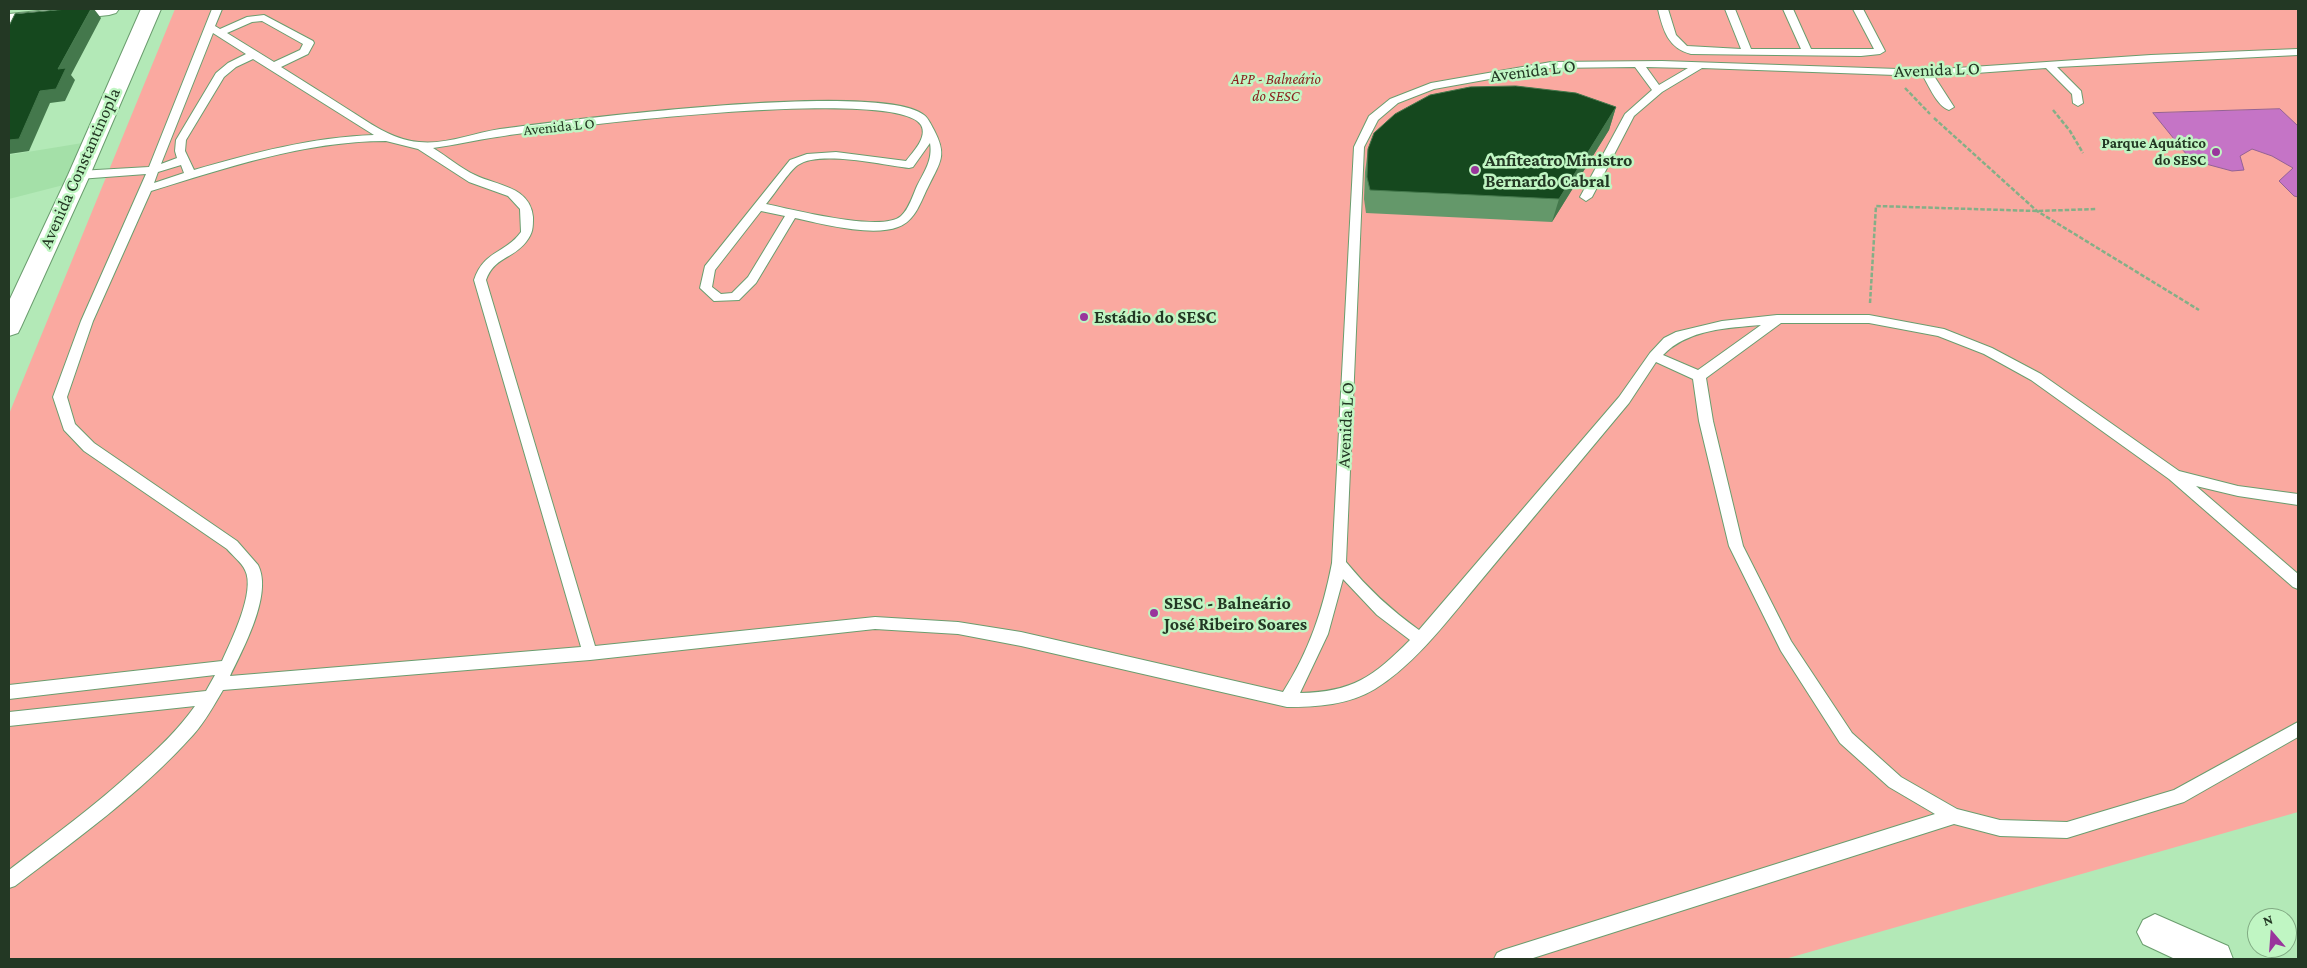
<!DOCTYPE html>
<meta charset="utf-8">
<style>
body{margin:0}
#map{position:relative;width:2307px;height:968px;overflow:hidden;background:#b3e9b7;font-family:"Crimson Pro",serif}
canvas{display:block}
.frame{position:absolute;inset:0;border:10px solid #233824;pointer-events:none}
.north{position:absolute;left:2247px;top:908px;width:50px;height:50px;box-sizing:border-box;background:#c0f6c3;border:1px solid #81aa83;border-radius:50%;rotate:342deg;font-size:14px;font-weight:700;line-height:20px;text-align:center;color:#233824}
.north::after{content:'';display:block;margin:auto;width:18px;height:22px;background:#99359c;clip-path:polygon(50% 0,100% 100%,50% 72%,0 100%)}
</style>
<div id="map">
<canvas width="2307" height="968"></canvas>
<div class="frame"></div>
<div class="north">N</div>
</div>
<script>
const ctx = document.querySelector('canvas').getContext('2d');
ctx.lineJoin = 'round';
function fill(path, color) { ctx.fillStyle = color; ctx.fill(path, 'evenodd'); }
function stroke(path, color, width, dash) { ctx.strokeStyle = color; ctx.lineWidth = width; ctx.lineCap = dash ? 'butt' : 'round'; ctx.setLineDash(dash || []); ctx.stroke(path); }
function write(font, color, halo, rows, align = 'center') {
  ctx.font = font + ' "Crimson Pro",serif'; ctx.lineWidth = 5; ctx.setLineDash([]); ctx.textBaseline = 'middle'; ctx.strokeStyle = halo; ctx.fillStyle = color; for (const [text, x, y, turn = 0] of rows) {
    ctx.save(); ctx.translate(x, y); ctx.rotate((+turn || 0) * Math.PI / 180); ctx.textAlign = isNaN(turn) ? turn : align; if (halo) ctx.strokeText(text, 0, 0); ctx.fillText(text, 0, 0); ctx.restore();
  }
}
const built = new Path2D(`
 M101 140 83 180 9 199V155Z`);
const green = new Path2D(`
 M175 9H2298V812L1785 959H9V414Z`);
const water = new Path2D(`
 M2280 109 2298 126V197L2294 196 2279 181 2293 168 2272 156 2252 149 2240 156 2244 170 2232 171 2191 160 2153 113Z`);
const path = new Path2D(`
 M1905 88 1930 114
 M2053 110 2070 131 2083 153
 M1934 118 2037 211 2199 310
 M1870 303 1876 206 2037 211 2096 209`);
const service = new Path2D(`
 M212 9H222L215 26 220 29 247 17 264 15 313 41 314 43 308 54 281 67C302 80 324 94 346 108 369 122 391 140 419 142 445 145 474 133 500 129 567 120 880 80 924 115 929 119 931 125 934 130 947 155 941 161 929 185 921 200 916 221 898 227 872 237 822 224 795 218L756 283 739 300 714 301 700 288 705 266 790 160 807 154 836 152 906 161C913 152 928 137 921 125 897 85 552 128 497 137 476 140 455 145 433 148 448 157 460 168 475 175 497 186 530 186 533 217 533 228 533 233 526 242 513 259 494 257 486 280L595 646 875 617 958 622 1021 632 1283 692C1309 651 1323 610 1332 563L1354 147 1369 116 1390 99 1431 83 1551 62 1662 61 1927 70 2151 55 2298 49V55L2057 67 2081 91 2083 103 2078 106 2073 103 2072 94 2046 68 1934 76 1954 107 1949 110C1937 106 1929 86 1923 76L1702 68 1662 92 1634 116 1592 197 1586 201 1580 197 1625 114 1652 90 1635 67 1551 68 1434 89 1398 103 1378 120 1364 147 1346 562C1368 589 1391 610 1419 630L1619 397 1650 353 1664 338 1676 332 1722 321 1777 315H1869L1944 329 1992 348 2041 374 2179 471 2238 486 2298 494V505L2238 496 2196 486 2298 574V589L2293 587 2169 479 2031 380 1984 354 1938 336 1869 323H1781L1706 378 1713 421 1743 546 1791 641 1852 733 1901 777 1957 809 2000 820 2067 822 2174 790 2298 722V737L2184 802 2067 838 2000 836 1954 824 1530 959H1494L1497 953 1503 950 1935 814 1889 787 1840 743 1781 651 1729 546 1699 421 1693 379 1656 362 1629 403C1580 462 1531 520 1483 578 1452 615 1416 664 1375 689 1349 705 1317 707 1287 707L1021 646 958 634 875 629 590 660 223 690C214 705 205 722 193 735 141 793 77 839 15 886L9 888V870C52 837 95 806 135 769 157 750 178 730 195 706L9 726V712L206 691 215 675 9 699V685L222 661C231 641 256 591 245 570 242 563 232 555 227 549L84 451 64 430 53 397 81 321 146 174 79 179 73 175 79 171 149 167ZM262 21 303 44 300 50 274 62 227 33 252 22ZM213 33 246 54 228 63 216 73 176 140 175 151 177 158 161 164ZM253 59 374 135C313 137 252 153 194 170L185 151 186 140 224 77 236 67ZM1646 67 1688 68 1659 85ZM386 141 418 149 469 182 508 196 520 209 521 232C505 254 484 250 474 280L581 647 230 676C243 649 273 594 258 565L237 541 94 443 75 424 67 397 93 321 151 191C226 168 305 141 386 141ZM930 143C933 160 924 172 917 186 913 195 909 209 901 216 883 233 791 209 766 204 774 195 789 171 798 165 819 150 884 165 909 168L913 167ZM181 165 184 173 154 183 158 172ZM761 211 785 216 748 277 732 293 721 294 712 287 715 270ZM1761 325 1698 370 1663 355C1688 329 1728 328 1761 325ZM1343 579 1377 615 1410 640C1373 677 1353 692 1300 693L1328 634Z
 M1658 9H1668L1676 35 1687 46 1741 49 1725 9H1735L1751 49H1801L1783 9H1793L1811 49H1874L1853 9H1863L1885 51 1880 54 1861 56 1691 54C1668 48 1663 30 1658 9Z`);
const minor = new Path2D(`
 M58 9H119L116 13 109 15 9 26V14Z
 M2155 914 2228 946 2233 959H2175L2143 944 2137 932 2143 920Z`);
const tertiary = new Path2D(`
 M141 9H161L90 175 21 327 18 333 9 336V301L68 175Z`);
const wall = new Path2D(`
 M1616 107 1609 130 1552 222 1366 213 1364 199 1365 172 1368 149Z`);
const shadedWall = new Path2D(`
 M91 9H94L101 18 71 75 75 80 65 101 50 103 29 151 9 154V140L40 91 58 69Z
 M1616 107 1609 130 1552 222 1559 199Z`);
const building = new Path2D(`
 M68 9H91L58 69 66 68 56 89 40 91 19 139 9 140V26L15 14Z
 M1516 86 1576 93 1616 107 1559 199 1370 190 1367 177 1368 149 1374 133 1395 114 1430 95 1470 87Z`);
const markers = [
 [2216,152,5,"#99359c"],
 [1475,170,5,"#99359c"],
 [1084,317,5,"#99359c"],
 [1154,613,5,"#99359c"]
];
const farParknames = [
 ["APP - Balneário",1276,79],
 ["do SESC",1276,96]
];
const farStreetnames = [
 ["Avenida L O",559,127,-6]
];
const farPoinames = [
 ["Parque Aquático",2206,143],
 ["do SESC",2206,160]
];
const streetNames = [
 ["Avenida L O",1937,70,-2],
 ["Avenida L O",1533,71,-7],
 ["Avenida Constantinopla",80,168,-66],
 ["Avenida L O",1346,425,-87]
];
const poiNames = [
 ["Anfiteatro Ministro",1485,160],
 ["Bernardo Cabral",1485,181],
 ["Estádio do SESC",1094,317],
 ["SESC - Balneário",1164,603],
 ["José Ribeiro Soares",1164,624]
];
fill(built, '#a4e0a8');
fill(green, '#faa9a0');
fill(water, '#c574c6');
stroke(water, '#946295', 1);
stroke(service, '#6a9d6e', 2);
stroke(minor, '#6a9d6e', 2);
stroke(tertiary, '#6a9d6e', 2);
stroke(path, '#84af87', 2.5, [4.5, 2]);
fill(service, '#fff');
fill(minor, '#fff');
fill(tertiary, '#fff');
fill(wall, '#64986a');
fill(shadedWall, '#44784c');
fill(building, '#15481e');
stroke(building, '#44784c', 1);
for (const [x, y, r, color] of markers) { const dot = new Path2D(); dot.arc(x, y, r, 0, 2 * Math.PI); ctx.fillStyle = color; ctx.fill(dot); stroke(dot, '#c0f6c3', 2); }
write('italic 15px', '#8a221f', '#c0f6c3', farParknames);
write('15px', '#233824', '#c0f6c3', farStreetnames);
write('bold 15px', '#233824', '#c0f6c3', farPoinames, 'right');
write('18px', '#233824', '#c0f6c3', streetNames);
write('bold 18px', '#233824', '#c0f6c3', poiNames, 'left');
</script>
